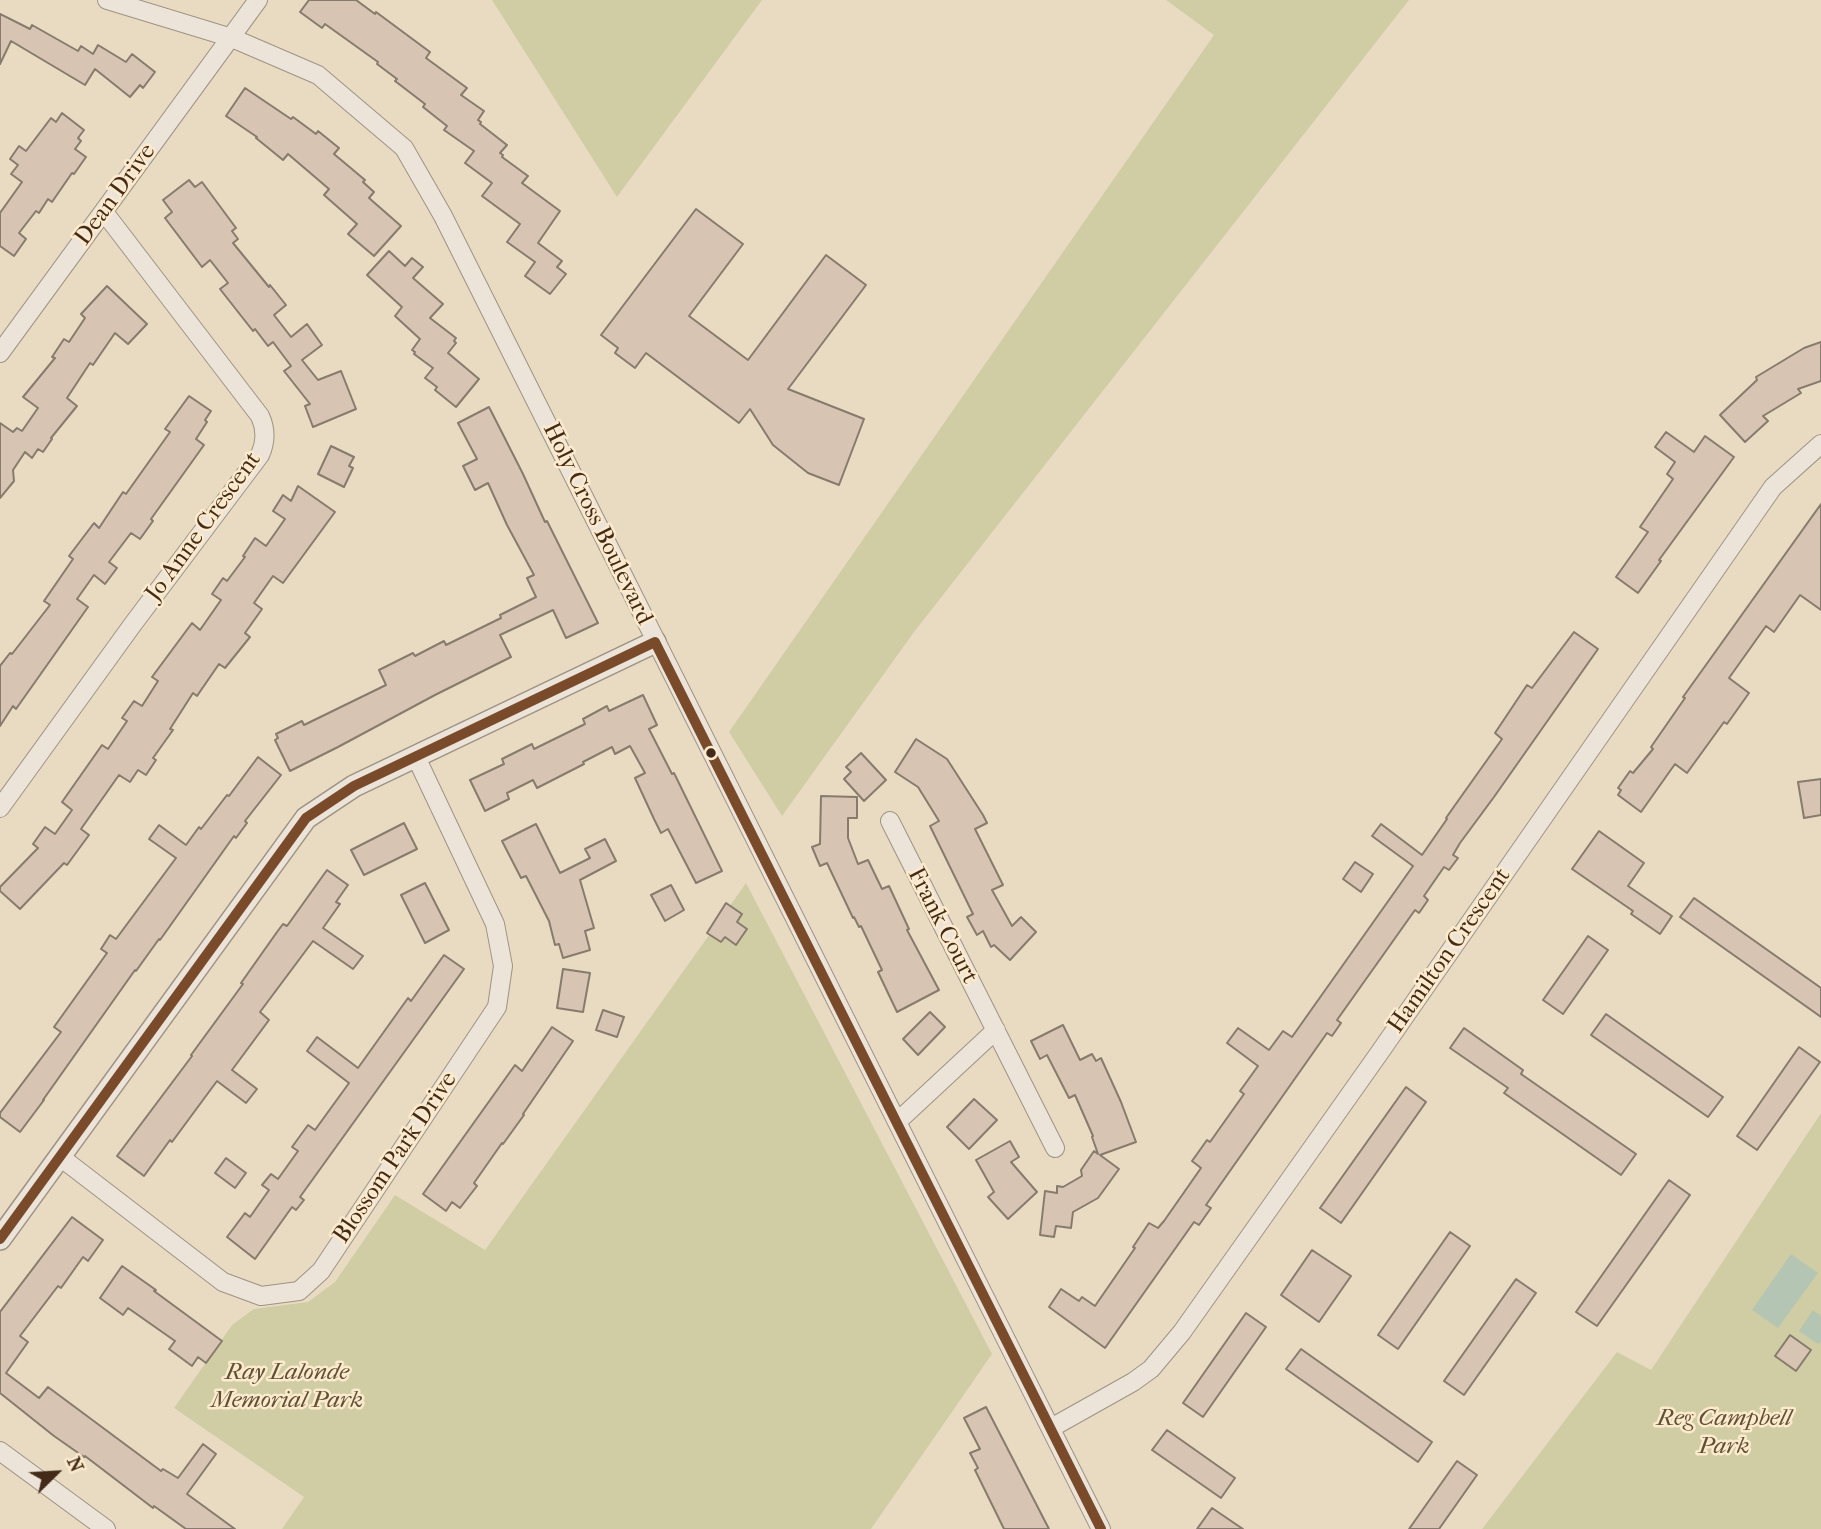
<!DOCTYPE html>
<style>
body{margin:0}
#map{position:relative;width:1821px;height:1529px;overflow:hidden;background:#e9dbc2;font-family:"IM FELL French Canon",serif}
canvas{display:block}
.north{position:absolute;left:21px;top:1438px;width:70px;height:70px;-webkit-text-stroke:5px #fceacc;paint-order:stroke;rotate:66deg;font-size:19px;font-weight:700;line-height:28px;text-align:center;color:#432a19}
.north::after{content:'';display:block;margin:auto;width:24px;height:32px;background:#432a19;clip-path:polygon(50% 0,100% 100%,50% 72%,0 100%)}
</style>
<div id="map">
<canvas width="1821" height="1529"></canvas>
<div class="north">N</div>
</div>
<script>
const ctx = document.querySelector('canvas').getContext('2d');
ctx.lineJoin = 'round';
function fill(path, color) { ctx.fillStyle = color; ctx.fill(path, 'evenodd'); }
function stroke(path, color, width, dash) { ctx.strokeStyle = color; ctx.lineWidth = width; ctx.lineCap = dash ? 'butt' : 'round'; ctx.setLineDash(dash || []); ctx.stroke(path); }
function write(font, color, halo, rows, align = 'center') {
  ctx.font = font + ' "IM FELL French Canon",serif'; ctx.lineWidth = 5; ctx.setLineDash([]); ctx.textBaseline = 'middle'; ctx.strokeStyle = halo; ctx.fillStyle = color; for (const [text, x, y, turn = 0] of rows) {
    ctx.save(); ctx.translate(x, y); ctx.rotate((+turn || 0) * Math.PI / 180); ctx.textAlign = isNaN(turn) ? turn : align; if (halo) ctx.strokeText(text, 0, 0); ctx.fillText(text, 0, 0); ctx.restore();
  }
}
const green = new Path2D(`
 M492 0H762L617 197Z
 M1166 0H1409L914 632 782 816 729 732 1214 35Z
 M746 883 992 1354 871 1529H282L304 1497 174 1408 232 1325 254 1309 308 1302 335 1282 395 1195 485 1250Z
 M1821 1113V1529H1482L1617 1352 1651 1370Z`);
const water = new Path2D(`
 M1791 1254 1818 1273 1778 1328 1752 1310Z
 M1813 1310 1821 1316V1341L1818 1344 1799 1331Z`);
const building = new Path2D(`
 M309 0H356L375 14 376 12 430 52 426 58 467 88 461 95 484 111 478 120 481 122 480 124 507 145 500 153 503 155 502 157 528 176 522 183 560 211 538 243 562 261 557 267 566 274 550 294 525 276 535 262 507 242 520 224 482 196 492 183 465 163 474 151 444 130 447 126 423 107 425 104 395 81 397 79 377 64 378 62 325 24 322 28 300 12Z
 M0 14 30 29 32 25 78 51 81 46 93 54 98 45 126 62 132 54 155 72 143 88 140 85 130 97 95 69 85 85 11 41 0 64Z
 M245 88 291 119 293 117 316 134 318 131 339 148 334 154 365 180 363 182 374 192 369 198 401 226 374 256 348 234 357 224 324 195 329 189 288 154 283 160 256 138 257 137 226 116Z
 M62 113 84 130 78 138 81 141 75 149 86 157 74 174 72 173 52 202 48 199 39 213 36 211 19 233 26 239 14 256 0 246V213L22 182 11 174 18 165 10 159 19 146 26 151 51 118 56 122Z
 M189 180 195 187 202 182 236 228 232 231 238 239 233 243 269 287 270 285 286 305 274 315 291 337 307 324 322 345 302 360 318 380 341 371 356 409 313 427 305 406 310 404 284 371 291 366 273 342 268 346 255 329 253 331 220 289 228 283 210 260 202 267 165 218 172 212 163 200Z
 M696 209 743 244 689 316 748 360 826 255 866 285 788 389 864 419 839 485 808 473 773 445 750 409 739 423 646 353 635 368 615 353 618 348 601 335Z
 M389 251 405 266 412 258 423 267 413 278 443 304 430 318 456 338 454 341 456 343 448 353 479 379 456 407 435 390 437 387 425 378 433 368 414 354 415 352 412 350 420 339 395 316 402 307 367 275Z
 M107 286 147 324 128 344 115 333 93 365 90 363 67 398 77 406 51 438 52 439 43 452 38 449 32 458 25 452 13 470 14 481 0 498V423L13 432 17 428 22 431 38 408 23 397 55 358 52 357 64 339 69 342 85 318 81 314Z
 M1821 342V381L1798 389 1801 393 1763 416 1768 421 1745 442 1720 415 1757 380 1756 377 1804 348Z
 M189 396 211 411 205 420 207 422 196 439 204 445 151 519 153 521 140 539 131 533 109 562 117 568 105 584 94 575 77 599 88 607 16 709 13 706 0 726V666L10 653 12 654 50 605 44 601 73 559 69 556 94 523 99 528 123 492 126 494 170 432 165 429Z
 M489 407 523 474 545 522 547 521 598 623 566 638 553 610 500 635 511 657 435 695 338 747 290 771 275 740 278 738 276 734 302 721 304 725 386 685 379 670 413 653 415 656 444 641 446 645 501 618 500 615 536 597 527 578 534 575 507 525 488 483 475 490 463 466 477 459 458 423Z
 M1666 432 1694 452 1705 436 1734 457 1659 560 1661 561 1638 593 1616 577 1648 532 1640 527 1673 479 1667 474 1675 462 1655 447Z
 M331 446 354 457 349 466 353 468 344 487 318 474Z
 M298 486 335 512 283 583 273 576 254 603 262 609 245 633 250 637 225 668 219 664 197 696 193 693 170 729 173 730 153 758 156 760 146 775 138 770 130 782 119 775 81 829 89 835 67 865 64 863 20 909 0 891V887L38 848 33 844 45 827 55 834 72 810 62 802 102 745 108 749 127 721 122 718 134 701 142 706 158 681 152 677 192 623 200 630 221 600 212 594 223 578 227 581 245 557 243 556 255 538 266 546 285 519 273 511 283 495 291 501Z
 M1821 504V610L1800 595 1774 632 1766 626 1729 678 1749 693 1727 724 1724 722 1687 773 1675 764 1641 812 1618 795 1621 790 1618 788 1630 771 1633 773 1653 749 1651 747 1685 698 1683 697Z
 M1574 632 1598 649 1494 797 1460 843 1453 855 1458 858 1449 870 1444 867 1424 896 1428 900 1419 913 1415 910 1337 1020 1341 1023 1332 1036 1327 1033 1206 1205 1211 1208 1199 1225 1194 1222 1105 1348 1049 1307 1061 1289 1079 1301 1082 1297 1095 1306 1135 1248 1133 1247 1149 1223 1158 1228 1164 1221 1201 1168 1192 1161 1207 1140 1210 1142 1244 1094 1240 1091 1258 1066 1227 1043 1238 1028 1269 1050 1283 1031 1292 1037 1413 866 1372 836 1381 824 1422 855 1447 819 1446 818 1453 808 1502 739 1495 733 1527 685 1532 688Z
 M643 695 657 725 649 729 672 774 674 773 722 871 696 883 668 829 661 833 654 819 635 778 645 773 630 746 615 754 612 747 583 762 584 764 537 788 533 780 507 793 509 799 485 811 470 780 504 764 502 759 532 744 534 749 585 724 583 719 607 706 609 711Z
 M916 739 947 759 983 815 987 823 975 829 1003 885 992 890 1012 926 1021 917 1036 932 1010 960 994 945 991 947 983 931 977 935 967 917 973 914 930 826 939 821 918 787 895 772Z
 M861 753 886 780 864 801 844 779 851 772 846 767Z
 M258 757 281 775 245 821 247 823 236 838 234 836 160 940 159 939 136 971 135 970 43 1100H44L20 1132 0 1117V1113L61 1032 54 1027 107 953 101 949 110 935 116 939 176 858 149 839 159 825 186 845 199 827 201 829 227 795 229 796Z
 M1821 779V815L1804 818 1798 782Z
 M821 796 857 797V818H848V838L858 864 868 860 882 889 889 886 909 929 907 930 939 990 897 1012 878 972 882 970 861 926 859 927 854 917 853 918 827 863 820 866 812 847 820 844Z
 M404 823 417 849 364 875 351 850Z
 M536 824 560 873 590 858 585 849 605 839 616 861 580 880 594 928 585 931 590 950 563 958 559 944 555 945 549 921 526 876 521 878 502 841Z
 M1599 831 1644 863 1628 886 1672 916 1660 934 1631 914 1633 911 1572 869Z
 M1355 862 1373 874 1361 892 1343 879Z
 M327 870 348 885 336 902 340 904 323 928 363 956 353 969 313 941 260 1012 269 1020 232 1070 257 1089 246 1103 217 1081 172 1142 170 1140 144 1176 117 1156 192 1056 191 1055 243 984 241 983 277 932 283 924 287 926Z
 M425 883 449 930 425 943 401 895Z
 M671 885 684 910 665 921 651 895Z
 M1694 898 1821 988V1017L1680 917Z
 M726 903 742 914 737 922 747 929 736 945 725 937 721 942 707 933Z
 M1588 936 1608 950 1563 1014 1543 1000Z
 M444 955 464 969 300 1197 304 1200 296 1210 292 1207 255 1259 227 1237 245 1213 250 1217 269 1190 262 1185 271 1174 278 1179 298 1151 292 1147 308 1125 315 1130 349 1083 307 1051 317 1037 358 1068 408 998 411 1001Z
 M563 969 590 973 583 1012 557 1008Z
 M603 1010 624 1017 617 1037 596 1030Z
 M930 1012 945 1027 918 1055 903 1039Z
 M1606 1014 1723 1097 1708 1117 1591 1035Z
 M1063 1025 1080 1060 1092 1054 1096 1061 1101 1058 1121 1102 1136 1142 1100 1155 1119 1169 1098 1198 1073 1212 1071 1228 1056 1226 1054 1237 1040 1235 1045 1191 1057 1193V1186L1063 1187 1082 1176 1081 1170 1094 1151 1098 1154 1092 1137 1093 1136 1075 1095 1069 1098 1047 1055 1040 1059 1031 1041Z
 M552 1027 573 1041 523 1114 524 1115 503 1144 502 1143 474 1183 477 1186 460 1208 452 1202 446 1211 423 1194 515 1065 522 1071Z
 M1464 1028 1523 1070 1521 1074 1636 1154 1621 1175 1504 1093 1508 1088 1450 1048Z
 M1799 1047 1820 1062 1757 1150 1737 1136Z
 M1406 1087 1426 1102 1341 1223 1320 1208Z
 M974 1099 997 1120 969 1149 947 1127Z
 M1010 1141 1019 1157 1011 1162 1037 1192 1008 1219 988 1197 994 1192 976 1160Z
 M226 1158 246 1173 235 1188 215 1173Z
 M1669 1180 1690 1195 1597 1326 1576 1312Z
 M72 1217 103 1240 88 1261 83 1257 61 1288 58 1286 20 1336 28 1342 6 1373 39 1398 48 1387 161 1471 163 1469 178 1478 203 1444 216 1454 187 1494 235 1529H186L154 1506 153 1508 85 1456 84 1457 54 1436 0 1393V1312Z
 M1450 1232 1470 1246 1398 1349 1378 1335Z
 M1312 1250 1351 1276 1319 1322 1281 1295Z
 M122 1266 156 1290 154 1291 222 1341 206 1363 198 1357 192 1366 169 1349 175 1341 128 1308 123 1315 100 1298Z
 M1516 1279 1536 1293 1464 1395 1444 1381Z
 M1246 1313 1266 1327 1203 1417 1183 1403Z
 M1790 1335 1811 1350 1796 1371 1775 1356Z
 M1301 1349 1432 1442 1418 1462 1286 1369Z
 M986 1407 1016 1465 1049 1529H1004L975 1470 978 1468 970 1453 980 1449 964 1418Z
 M1167 1430 1235 1478 1221 1498 1152 1450Z
 M1457 1461 1477 1475 1439 1529H1409Z
 M1212 1508 1243 1529H1197Z`);
const minor = new Path2D(`
 M107 0 232 38 318 75 404 148 443 216 1101 1529
 M0 353 258 0
 M0 808 133 624 260 455C266 442 266 429 260 416L104 212
 M890 821 1055 1148
 M897 1122 996 1030
 M59 1156 223 1282 261 1296 299 1291 321 1271 497 1007 503 966 495 924 416 757
 M1051 1428 1133 1382 1151 1369 1182 1332 1380 1052 1773 487 1821 444
 M0 1451 106 1529`);
const tertiary = new Path2D(`
 M0 1239 306 818 354 786 655 642`);
const bus1 = new Path2D(`
 M0 1239 306 818 354 786 655 642 1101 1529`);
const markers = [
 [711,753,6,"#432a19"]
];
const streetNames = [
 ["Dean Drive",116,195,-54],
 ["Holy Cross Boulevard",597,524,64],
 ["Jo Anne Crescent",204,527,-54],
 ["Frank Court",942,926,63],
 ["Hamilton Crescent",1450,951,-55],
 ["Blossom Park Drive",396,1158,-56]
];
const parkNames = [
 ["Ray Lalonde",287,1373],
 ["Memorial Park",287,1401],
 ["Reg Campbell",1724,1419],
 ["Park",1724,1447]
];
fill(green, '#d0cda5');
fill(water, '#b4c5b3');
fill(building, '#d7c4b2');
stroke(building, '#867b6d', 2);
stroke(minor, '#9e9383', 20);
stroke(tertiary, '#9e9383', 24);
stroke(minor, '#ece4d8', 18);
stroke(tertiary, '#ece4d8', 21);
stroke(bus1, '#7a4b2a', 10);
for (const [x, y, r, color] of markers) { const dot = new Path2D(); dot.arc(x, y, r, 0, 2 * Math.PI); ctx.fillStyle = color; ctx.fill(dot); stroke(dot, '#fceacc', 2.5); }
write('24px', '#432a19', '#fceacc', streetNames);
write('italic 24px', '#615036', '#fceacc', parkNames);
</script>
